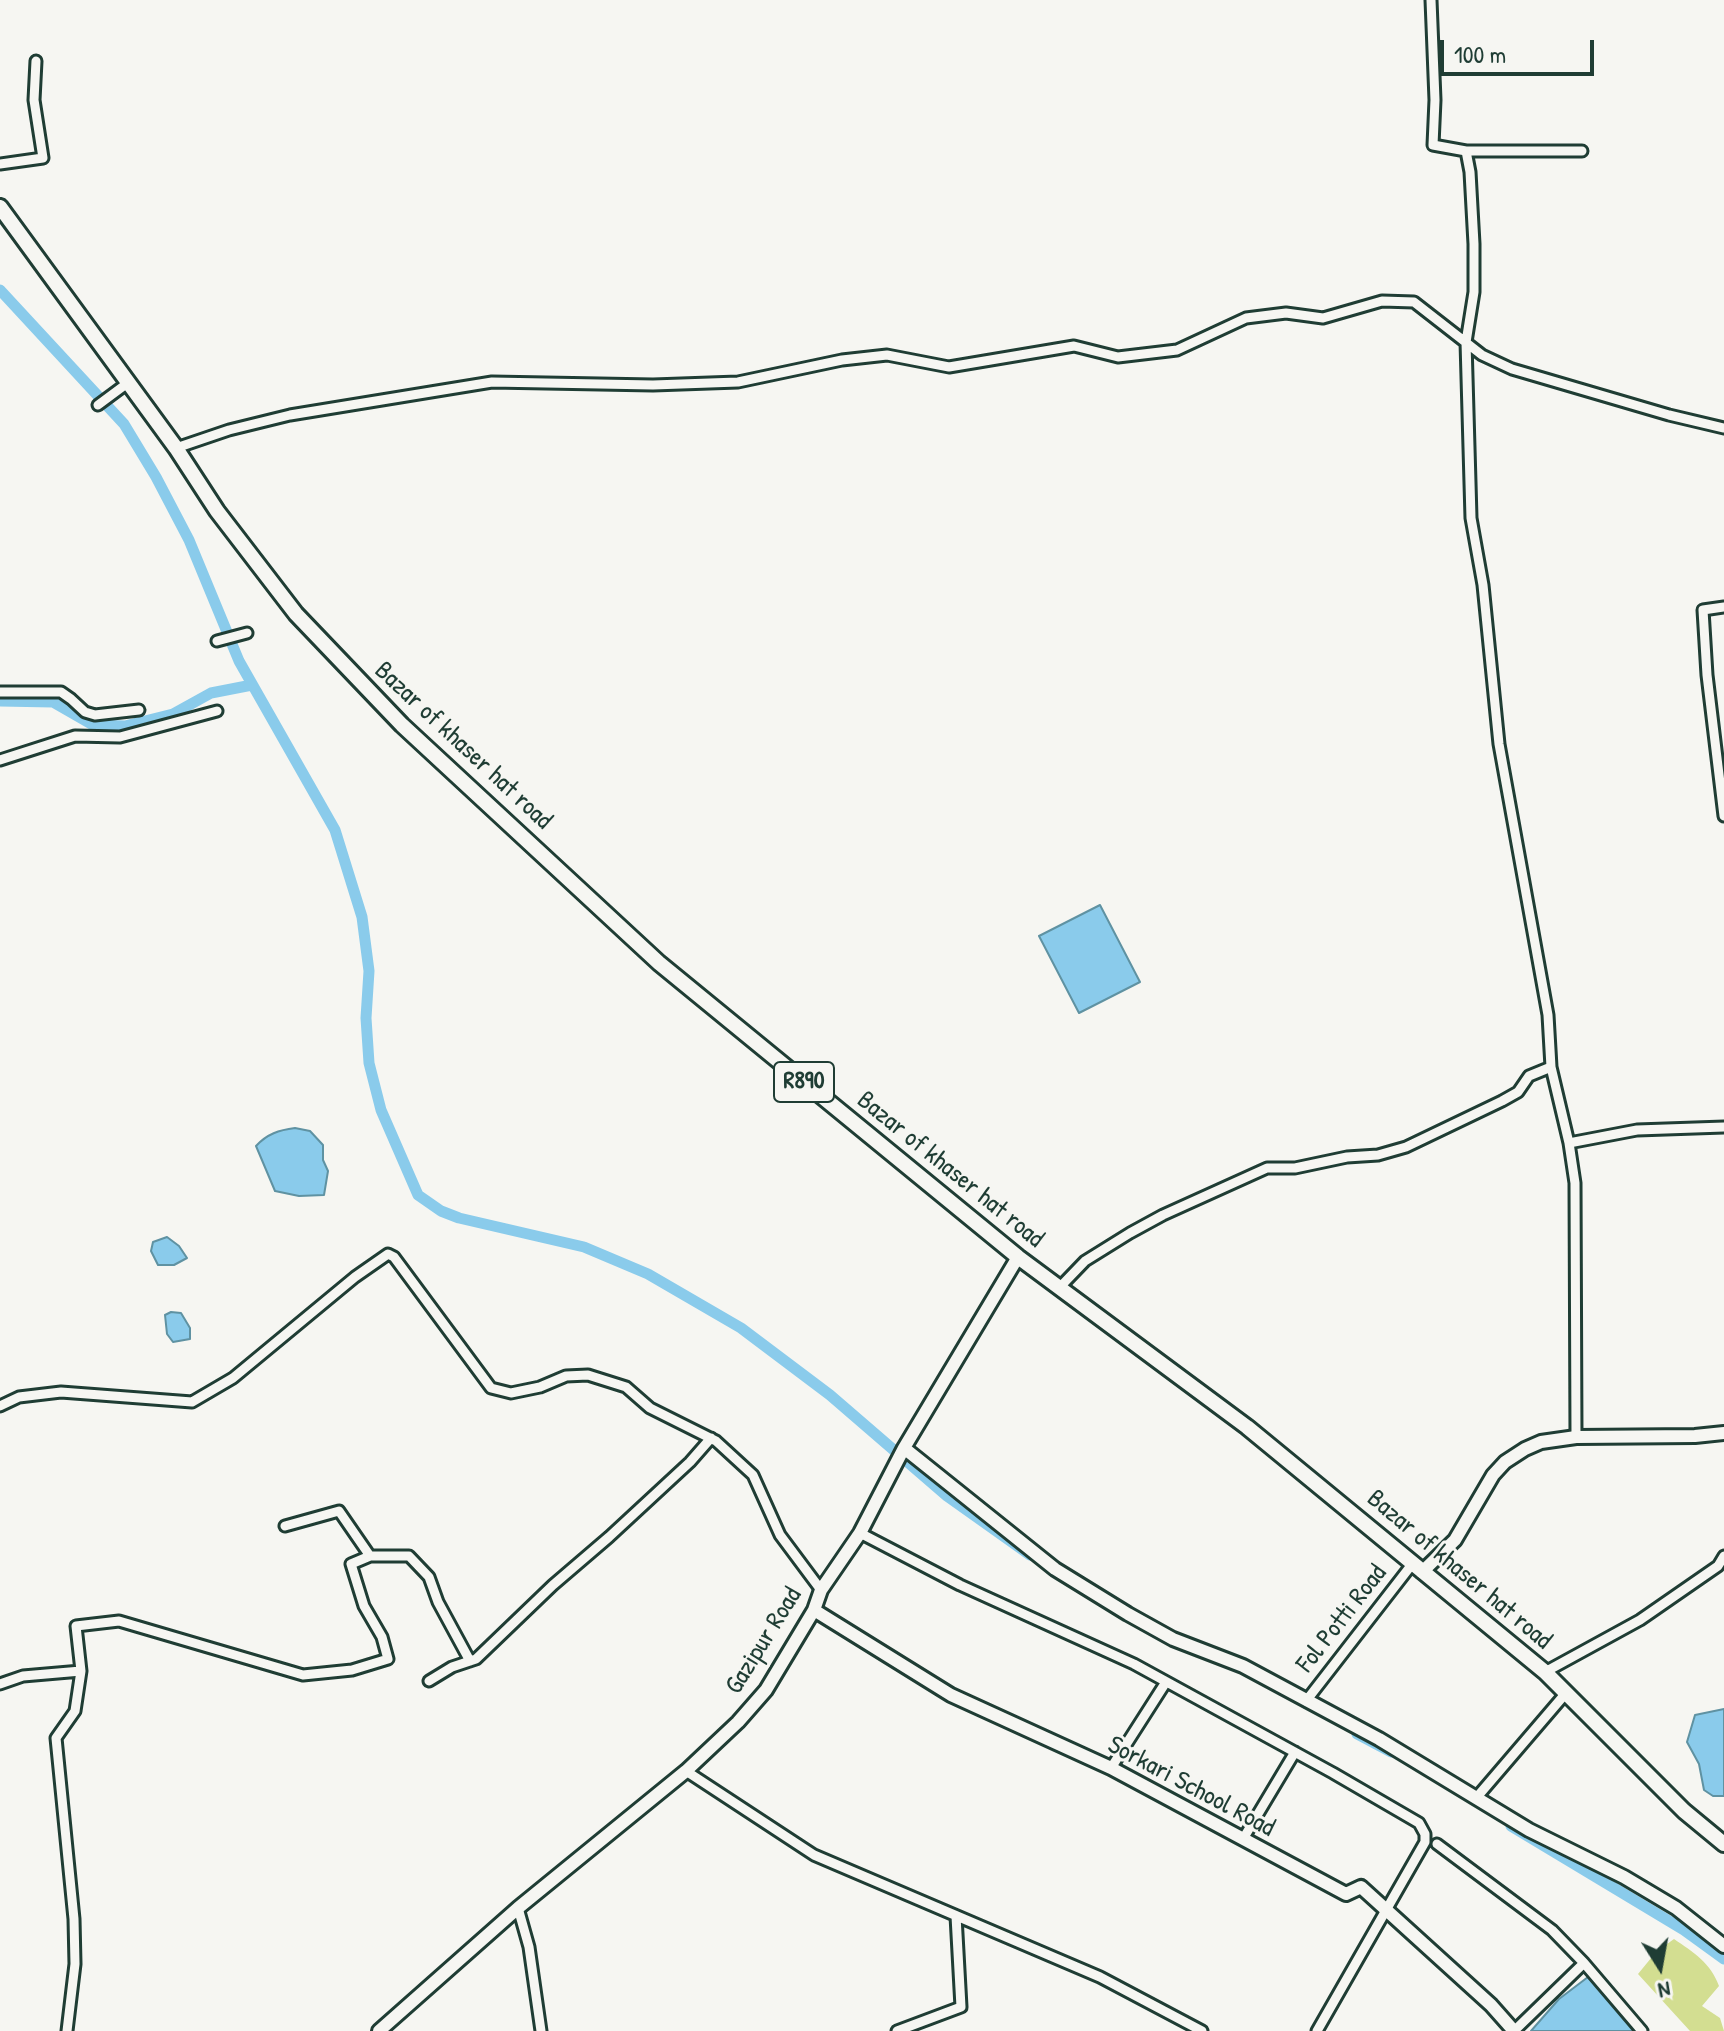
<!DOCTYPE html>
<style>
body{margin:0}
#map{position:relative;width:1724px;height:2031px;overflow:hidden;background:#f6f6f2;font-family:"Patrick Hand",sans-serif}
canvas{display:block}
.north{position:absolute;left:1620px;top:1927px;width:80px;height:80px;-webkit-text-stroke:6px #f6f6f2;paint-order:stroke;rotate:169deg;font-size:22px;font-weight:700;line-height:32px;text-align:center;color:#1f3d34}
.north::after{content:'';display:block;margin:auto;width:28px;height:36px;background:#1f3d34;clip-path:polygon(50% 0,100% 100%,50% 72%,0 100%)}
.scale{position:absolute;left:1440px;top:40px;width:154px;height:36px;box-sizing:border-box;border:4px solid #1f3d34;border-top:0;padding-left:10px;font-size:24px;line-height:28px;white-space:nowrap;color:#1f3d34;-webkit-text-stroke:6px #f6f6f2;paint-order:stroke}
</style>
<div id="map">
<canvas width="1724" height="2031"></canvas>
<div class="north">N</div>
<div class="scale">100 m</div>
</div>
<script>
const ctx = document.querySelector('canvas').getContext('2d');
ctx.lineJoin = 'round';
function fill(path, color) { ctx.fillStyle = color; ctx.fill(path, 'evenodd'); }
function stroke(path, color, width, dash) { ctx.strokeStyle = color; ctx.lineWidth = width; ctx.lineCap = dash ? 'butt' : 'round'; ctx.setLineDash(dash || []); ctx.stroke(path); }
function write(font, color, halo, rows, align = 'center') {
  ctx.font = font + ' "Patrick Hand",sans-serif'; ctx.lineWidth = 6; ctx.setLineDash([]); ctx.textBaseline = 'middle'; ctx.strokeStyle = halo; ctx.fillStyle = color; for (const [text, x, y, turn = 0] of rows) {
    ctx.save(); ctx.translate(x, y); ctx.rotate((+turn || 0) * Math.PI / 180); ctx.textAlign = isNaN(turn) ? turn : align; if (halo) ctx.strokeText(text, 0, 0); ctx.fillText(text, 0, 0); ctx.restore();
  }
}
const green = new Path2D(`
 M1674 1939C1693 1952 1711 1963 1719 1986L1702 2006 1720 2018 1724 2031H1690L1638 1974 1656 1952Z`);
const water = new Path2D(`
 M1100 905 1140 982 1079 1013 1039 936Z
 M295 1128 310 1131 323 1145V1160L328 1171 324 1195 299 1196 275 1191 256 1146C267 1134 279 1130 295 1128Z
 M167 1237 179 1246 187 1258 174 1265H158L151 1251 153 1242Z
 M171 1312 181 1313 190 1328V1339L173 1342 167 1334 165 1315Z
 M1724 1709V1796H1713L1704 1790 1699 1764 1687 1742 1695 1715Z
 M1588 1977 1637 2031H1531L1559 1999Z`);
const canal = new Path2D(`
 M0 290 124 424 156 477 189 540 239 661 335 830 362 917 369 971 366 1018 369 1063 381 1110 418 1195 441 1211 459 1218 584 1247 648 1274 741 1328 830 1395 947 1496 1030 1555
 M0 701 53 702 93 725 125 726 173 714 211 693 252 685
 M1357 1734 1391 1752
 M1511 1826 1684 1930 1724 1959`);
const street = new Path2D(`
 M1431 0 1435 100 1433 145 1466 151 1470 172 1474 244V292L1466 342 1471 518 1483 585 1499 744 1548 1015 1551 1067 1569 1143 1575 1183 1576 1437
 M1466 151H1582
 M0 164 43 158 34 100 36 61
 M98 405 129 382
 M176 448 229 430 290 415 492 382 653 385 738 382 842 360 887 355 949 367 1074 346 1118 357 1177 350 1246 318 1286 313 1323 318 1382 301 1414 302 1482 355 1512 369 1669 415 1724 428
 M1724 607 1703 610 1707 675 1724 816
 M217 641 247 633
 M0 692H61L71 699 85 712 95 715 139 710
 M0 760 75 736 120 737 217 711
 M1569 1143 1637 1130 1724 1127
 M1060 1287 1085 1261 1130 1233 1163 1215 1267 1168H1295L1347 1157 1378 1155 1406 1147 1502 1101 1518 1092 1529 1076 1551 1067
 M0 1406 19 1397 61 1392 192 1402 233 1378 355 1277 388 1254 394 1257 491 1388 511 1393 540 1387 566 1376 588 1375 626 1387 650 1408 716 1441 753 1475 780 1535 821 1590
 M285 1526 339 1511 370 1556H409L429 1577 438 1602 470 1661
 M860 1533 960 1585 1134 1664 1333 1773 1419 1823 1425 1834V1842L1317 2031
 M1545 1672 1640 1620 1718 1566 1724 1556
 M429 1681 452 1667 476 1659 553 1585 609 1537 690 1462 711 1438
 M0 1684 23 1676 81 1671
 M1306 1701 1413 1563
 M1111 1768 1166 1682
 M686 1771 814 1855 1100 1977 1202 2031
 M1477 1797 1566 1693
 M1243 1839 1295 1752
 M1437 1844 1552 1930 1584 1963
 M518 1908 529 1947 541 2031
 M67 2031 75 1964 74 1919 56 1738 75 1711 81 1671 76 1626 119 1621 303 1675 352 1670 388 1659 382 1637 364 1606 351 1564 370 1556
 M897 2031 961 2007 956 1916
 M1514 2031 1584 1963 1642 2031`);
const secondary = new Path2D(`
 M904 1448 1055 1569 1128 1614 1173 1639 1243 1666 1379 1739 1529 1830 1624 1877 1676 1908 1724 1946
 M1422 1572 1455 1540 1493 1475 1505 1462 1525 1449 1541 1442 1576 1437 1695 1436 1724 1433
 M814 1610 951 1695 1111 1768 1346 1894 1361 1887 1491 2005 1514 2031
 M379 2031 518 1908 686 1771 738 1722 766 1690 814 1610 821 1590 860 1533 904 1448 1018 1257`);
const primary = new Path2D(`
 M0 207 176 448 217 511 296 614 402 725 659 963 1018 1257 1247 1427 1545 1672 1684 1811 1724 1844`);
const shields = [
 [804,1082,60]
];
const shieldNames = [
 ["R890",804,1082]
];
const streetNames = [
 ["Bazar of khaser hat road",463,746,43],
 ["Bazar of khaser hat road",950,1170,39],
 ["Bazar of khaser hat road",1459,1570,40],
 ["Fol Potti Road",1342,1619,-52],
 ["Gazipur Road",764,1641,-58],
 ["Sorkari School Road",1191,1787,28]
];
fill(green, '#d3de91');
fill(water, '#8acbeb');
stroke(water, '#5f92a2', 2);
stroke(canal, '#8acbeb', 11);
stroke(street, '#1f3d34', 15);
stroke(secondary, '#1f3d34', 18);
stroke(primary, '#1f3d34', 20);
stroke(street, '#f6f6f2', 9);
stroke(secondary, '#f6f6f2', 12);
stroke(primary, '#f6f6f2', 14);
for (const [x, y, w] of shields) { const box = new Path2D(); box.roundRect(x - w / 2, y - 20, w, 40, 6); ctx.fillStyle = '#f6f6f2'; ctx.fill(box); stroke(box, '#1f3d34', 2); }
write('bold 24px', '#1f3d34', null, shieldNames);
write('26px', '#1f3d34', '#f6f6f2', streetNames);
</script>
